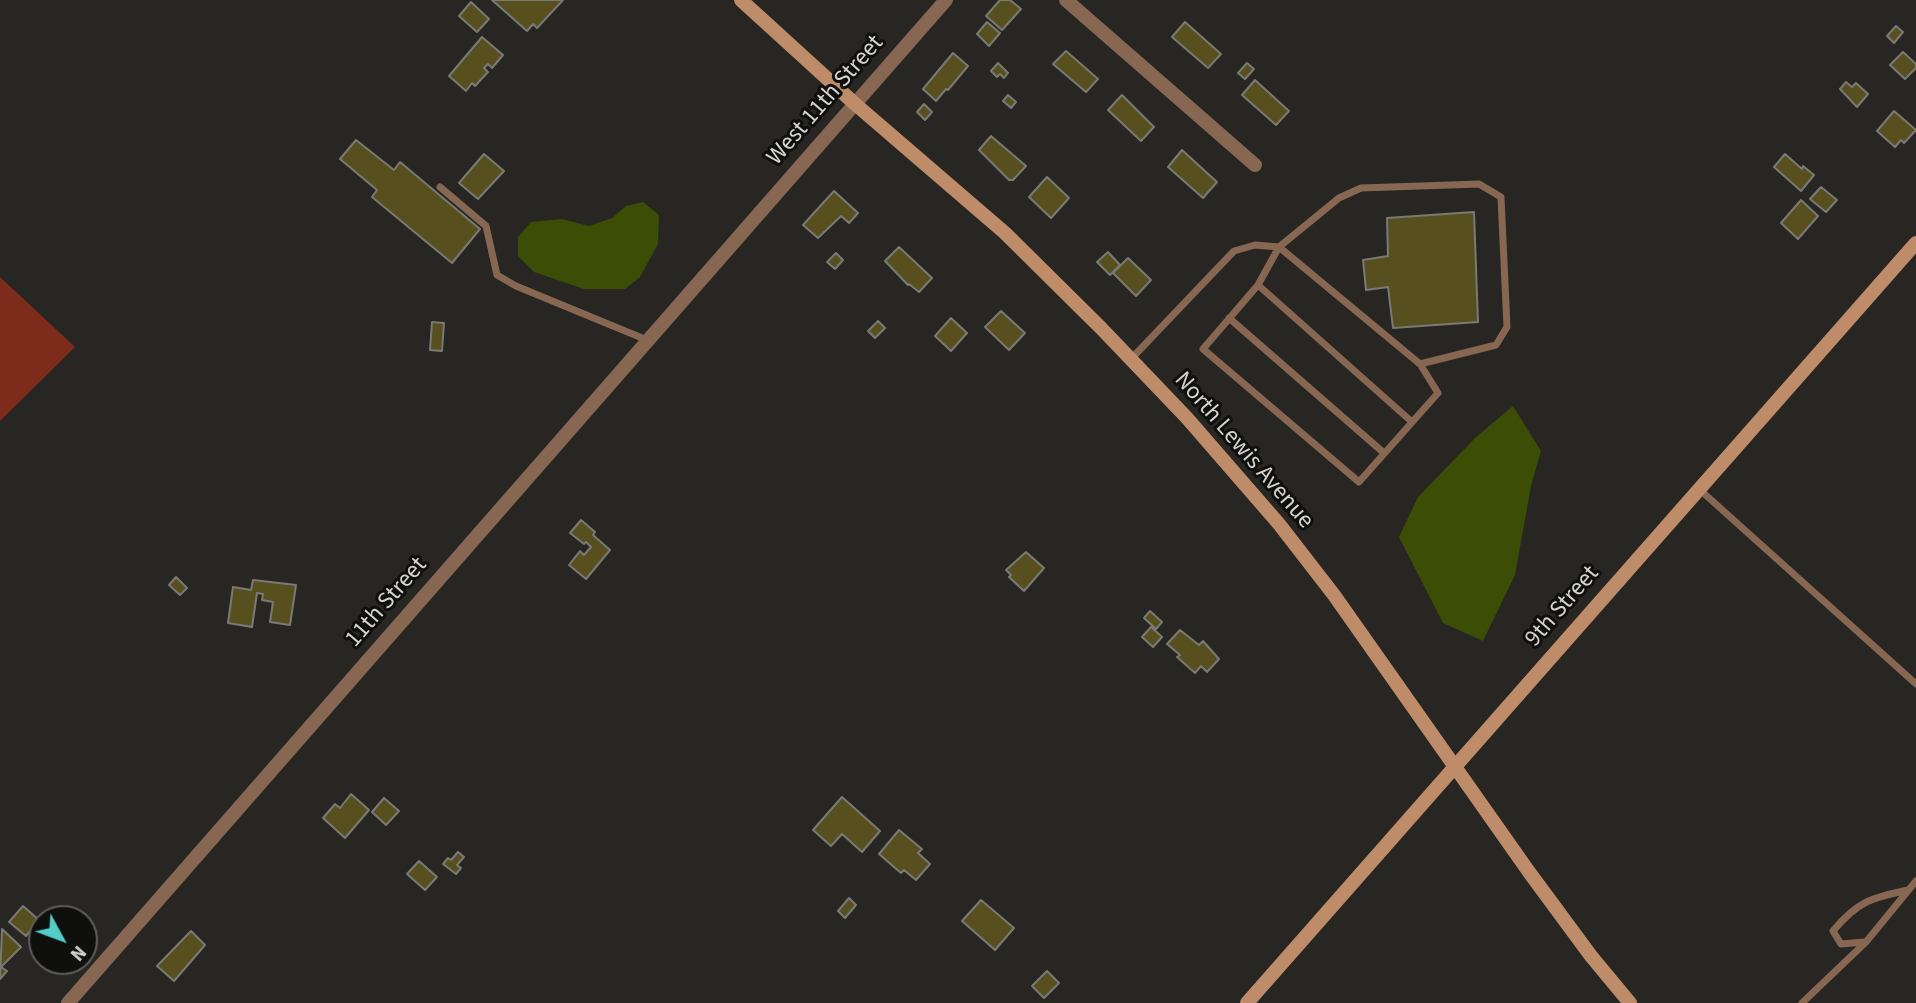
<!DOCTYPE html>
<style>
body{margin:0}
#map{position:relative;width:1916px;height:1003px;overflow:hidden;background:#272623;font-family:"Source Sans 3",sans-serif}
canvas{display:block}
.north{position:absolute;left:28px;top:905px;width:70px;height:70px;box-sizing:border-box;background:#0f0f0e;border:2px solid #5e5d5c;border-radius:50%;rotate:131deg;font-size:19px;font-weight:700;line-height:28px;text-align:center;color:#d4d3d2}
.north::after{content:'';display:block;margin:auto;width:24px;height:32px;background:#54cdc8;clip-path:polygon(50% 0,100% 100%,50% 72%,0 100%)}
</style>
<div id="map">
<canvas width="1916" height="1003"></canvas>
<div class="north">N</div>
</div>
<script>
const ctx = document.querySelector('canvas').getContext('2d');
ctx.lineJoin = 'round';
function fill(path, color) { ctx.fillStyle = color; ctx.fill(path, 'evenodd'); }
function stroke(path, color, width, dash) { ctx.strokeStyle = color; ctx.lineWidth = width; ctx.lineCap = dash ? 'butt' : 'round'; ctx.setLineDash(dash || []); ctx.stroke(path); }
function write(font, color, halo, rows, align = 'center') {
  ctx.font = font + ' "Source Sans 3",sans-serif'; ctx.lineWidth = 6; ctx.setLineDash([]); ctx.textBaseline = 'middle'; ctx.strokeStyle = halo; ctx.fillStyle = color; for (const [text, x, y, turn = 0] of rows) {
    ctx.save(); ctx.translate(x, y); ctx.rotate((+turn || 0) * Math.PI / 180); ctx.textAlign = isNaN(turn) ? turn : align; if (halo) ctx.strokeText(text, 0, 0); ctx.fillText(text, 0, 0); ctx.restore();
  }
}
const forest = new Path2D(`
 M0 277 75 347 0 421Z`);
const water = new Path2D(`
 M643 202 659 215 658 244 640 277 625 289H584L534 272 518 256V237L531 222 562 219 589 226 612 218 626 206Z
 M1513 406 1541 451 1531 486 1515 575 1483 641 1443 623 1399 537 1418 497 1475 438Z`);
const building = new Path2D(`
 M492 0H563L537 28 533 24 527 31Z
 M1000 0H1010L1021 9 1002 30 986 16Z
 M471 2 489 19 477 32 459 16Z
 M987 22 1000 33 989 46 977 34Z
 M1185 22 1221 54 1208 68 1172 37Z
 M1896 26 1903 32 1894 43 1887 36Z
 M482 37 503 55 492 68 488 64 484 68 488 72 475 86 472 83 466 91 449 76Z
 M1066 51 1098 79 1086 92 1053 64Z
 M1903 52 1916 64V68L1905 79 1890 65Z
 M953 53 968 66 948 90 946 89 936 101 923 89Z
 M998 63 1008 73 1004 78 1000 74 997 77 991 71Z
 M1247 63 1254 69 1245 79 1238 73Z
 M1255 80 1289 111 1276 125 1242 95Z
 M1846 82 1852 87 1856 83 1868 94 1857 107 1840 89Z
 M1008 95 1016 102 1011 108 1003 101Z
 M1122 95 1154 127 1141 141 1108 110Z
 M924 104 932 112 925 120 917 112Z
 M1894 111 1916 130 1904 143 1901 140 1895 147 1877 131Z
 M991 136 1026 166 1013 180H1009L979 150Z
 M356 140 394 170 400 162 480 229 452 263 372 197 377 190 340 159Z
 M1182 150 1217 182 1203 198 1168 167Z
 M484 154 504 171 478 199 459 183Z
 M1785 154 1802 169 1803 166 1814 175 1801 191 1774 167Z
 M1047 177 1069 198 1051 218 1029 197Z
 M1821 187 1837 200 1826 212 1810 199Z
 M834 191 858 213 849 223 841 216 818 238 803 225Z
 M1801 200 1818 216 1798 239 1781 223Z
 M1474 212 1478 322 1393 328 1388 287 1366 290 1363 260 1388 256 1387 218Z
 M899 247 932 278 919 292 909 284 908 285 885 261Z
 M1108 252 1120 265 1110 275 1097 262Z
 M836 253 843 260 835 269 827 262Z
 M1128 258 1151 280 1136 296 1113 273Z
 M1001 311 1025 333 1009 350 985 327Z
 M951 318 967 333 951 351 935 336Z
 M878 321 885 328 875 338 868 331Z
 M432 322 444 323 442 351 430 350Z
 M581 520 595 532 593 535 610 550 586 579 569 565 580 551 584 555 591 547 586 542 584 544 570 533Z
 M1026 552 1044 568 1024 591 1009 577 1011 575 1006 570Z
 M176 577 187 588 180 595 169 585Z
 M253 580 296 585 290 625 270 622 273 602 262 600 263 594 257 593 252 627 228 623 233 587 251 590Z
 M1150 611 1162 622 1156 629 1144 618Z
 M1151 627 1162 637 1153 647 1142 637Z
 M1180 630 1199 645 1203 641 1219 659 1207 672 1201 666 1195 673 1177 657 1180 655 1167 644Z
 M351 794 369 810 345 838 323 818 335 804 340 808Z
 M842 797 880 831 862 852 842 834 831 846 813 830Z
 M384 798 399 811 386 825 372 812Z
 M899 830 922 849 918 853 930 864 916 880 904 870 901 873 879 854Z
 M458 852 464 857 457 865 461 868 456 874 443 864 448 858 451 860Z
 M419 861 437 877 425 890 407 874Z
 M849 898 856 905 845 918 838 911Z
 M981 900 1014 928 995 950 962 921Z
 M23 906 39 920 26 936 9 922Z
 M2 929 21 947 1 967 7 971 0 979Z
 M191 931 205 945 174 981 157 966Z
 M1047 971 1059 983 1044 998 1032 986Z`);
const lane = new Path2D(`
 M440 187 486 226 497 275 516 286 647 340
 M1279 247 1420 364 1438 393 1359 482 1203 349 1258 285Z
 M1258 285 1412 422
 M1229 318 1384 453
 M1131 359 1234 251 1255 245 1279 247 1339 198 1361 188 1479 184 1501 197 1507 327 1496 345 1420 364
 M1699 489 1916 684
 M1865 942 1841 944 1833 931C1858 901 1871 898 1908 890
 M1802 1003 1866 942 1916 881`);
const street = new Path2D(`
 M1066 0 1255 165
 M68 1003 946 0`);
const secondary = new Path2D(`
 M741 0 854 103 1005 233 1101 328 1187 418 1279 524 1334 595 1529 872 1591 956 1630 1003
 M1247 1003 1916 243`);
const streetNames = [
 ["West 11th Street",826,101,-49],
 ["North Lewis Avenue",1243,451,49],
 ["11th Street",387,603,-49],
 ["9th Street",1563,607,-49]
];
fill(forest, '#7d2c1c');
fill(water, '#3c4d05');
fill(building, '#57501e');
stroke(building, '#797976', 2);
stroke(lane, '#876752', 7);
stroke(street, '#876752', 14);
stroke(secondary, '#bf8c69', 14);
write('24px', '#d4d3d2', '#0f0f0e', streetNames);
</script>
